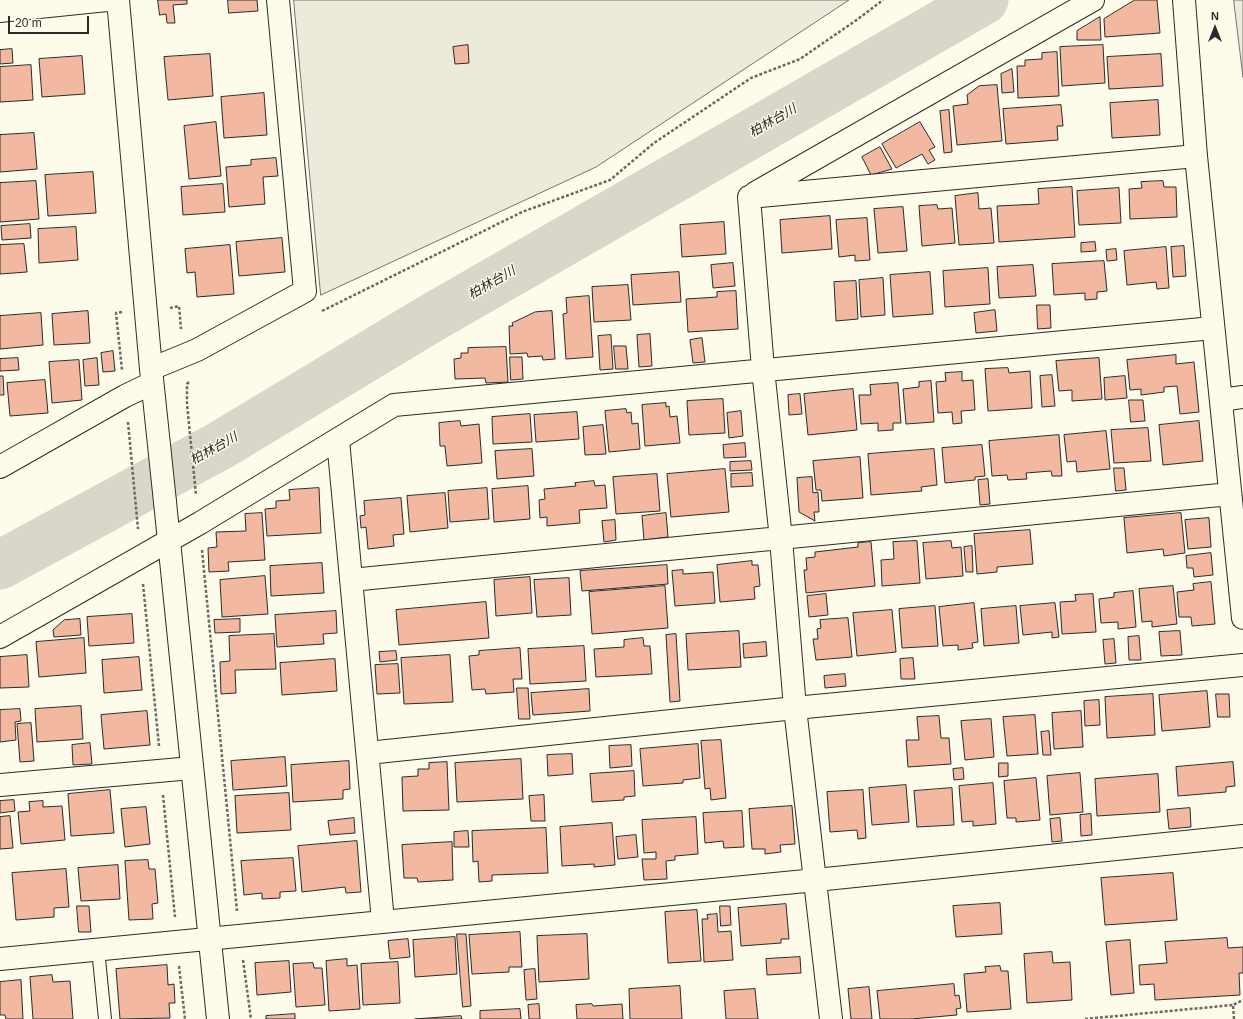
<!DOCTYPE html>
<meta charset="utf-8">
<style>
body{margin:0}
#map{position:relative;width:1243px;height:1019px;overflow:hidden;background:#fdfbea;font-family:Helvetica,sans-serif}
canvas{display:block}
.north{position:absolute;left:1195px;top:8px;width:40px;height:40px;-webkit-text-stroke:3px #fdfbea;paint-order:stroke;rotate:0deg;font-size:11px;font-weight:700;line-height:16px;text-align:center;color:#2b2b2b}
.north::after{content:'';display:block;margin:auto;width:14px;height:18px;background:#2b2b2b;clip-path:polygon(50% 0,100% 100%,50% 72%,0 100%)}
.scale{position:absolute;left:8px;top:16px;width:81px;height:18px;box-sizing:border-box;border:2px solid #2b2b2b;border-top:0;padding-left:5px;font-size:12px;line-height:14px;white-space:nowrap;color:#2b2b2b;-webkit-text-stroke:3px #fdfbea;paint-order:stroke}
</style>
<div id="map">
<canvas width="1243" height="1019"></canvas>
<div class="north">N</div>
<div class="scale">20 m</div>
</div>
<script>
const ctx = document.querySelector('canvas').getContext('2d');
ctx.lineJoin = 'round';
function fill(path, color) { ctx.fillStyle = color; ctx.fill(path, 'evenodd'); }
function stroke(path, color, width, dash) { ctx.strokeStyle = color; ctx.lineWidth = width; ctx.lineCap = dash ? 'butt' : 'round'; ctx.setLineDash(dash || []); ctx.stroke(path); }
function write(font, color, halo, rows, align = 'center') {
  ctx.font = font + ' Helvetica,"Noto Sans JP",sans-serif'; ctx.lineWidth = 3; ctx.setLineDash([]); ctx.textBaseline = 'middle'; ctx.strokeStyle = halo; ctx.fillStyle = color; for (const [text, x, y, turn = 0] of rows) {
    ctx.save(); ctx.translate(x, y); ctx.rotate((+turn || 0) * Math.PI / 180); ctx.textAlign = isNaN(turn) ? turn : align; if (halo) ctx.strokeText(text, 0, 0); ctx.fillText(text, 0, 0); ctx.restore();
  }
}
const green = new Path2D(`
 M294 0H849L596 167 321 295Z
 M1234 0H1243V77Z`);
const river = new Path2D(`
 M0 565 221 445 428 320 984 0`);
const building = new Path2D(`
 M158 0H187V4L173 5 175 23H167L166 14 160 15Z
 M228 0H257L258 11 229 13Z
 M1135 0H1157L1160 33 1105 37 1104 19Z
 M1100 17 1101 40H1077V31Z
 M468 45 469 63 455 64 453 47Z
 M1103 45 1105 83 1062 86 1060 47Z
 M12 49 13 63 0 64V50Z
 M1057 52 1059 96 1018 98 1017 66H1025V60L1042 59V53Z
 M210 54 213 96 168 100 164 57Z
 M1161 54 1163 86 1109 89 1107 57Z
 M82 56 85 94 42 97 39 59Z
 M31 65 33 100 0 102V67Z
 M1012 69 1014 92 1002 93 1001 74Z
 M997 85 1002 141 957 145 953 106 968 104 967 95 979 86Z
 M264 93 267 135 224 138 221 97Z
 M1158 100 1160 135 1112 138 1110 103Z
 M1061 105 1063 126H1057L1058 140 1006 144 1003 109Z
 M949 110 952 152 944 153 940 111Z
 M216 122 221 176 189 179 184 126Z
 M920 122 935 147 929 150 935 160 928 164 922 154 896 168 882 144Z
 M34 133 37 169 0 172V135Z
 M880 147 892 169 871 175 862 157Z
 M276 158 278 176 263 177 265 204 229 207 226 167 251 165V160Z
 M93 172 96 213 48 216 45 175Z
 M36 181 39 219 0 222V183Z
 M1163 181 1164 187H1176L1177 217 1130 219 1129 189 1142 188 1141 182Z
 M223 184 225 212 183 215 181 187Z
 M1072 187 1075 237 999 242 997 206 1039 204 1038 189Z
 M1119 188 1121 223 1079 225 1077 191Z
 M978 193 979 209 991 208 994 243 959 245 955 196Z
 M937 205 938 209 952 208 955 243 922 246 919 206Z
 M903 207 907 251 878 253 874 209Z
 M830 216 832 249 782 253 780 220Z
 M867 218 870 260 855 261V255L839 257 836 220Z
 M724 222 726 254 682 257 680 225Z
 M30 224 31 238 2 240 1 226Z
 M76 227 78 260 39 263 38 229Z
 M282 238 285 272 239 276 236 242Z
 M1095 242 1096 251 1081 252V243Z
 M24 244 27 272 0 274V245Z
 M230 245 234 294 197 297 195 272 187 273 185 249Z
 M1184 246 1186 276 1173 277 1171 247Z
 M1166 247 1169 288 1157 289 1156 282 1127 285 1124 251Z
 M1116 249 1117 260 1107 261 1106 250Z
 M1104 261 1107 291 1097 292V299L1085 300V293L1054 295 1052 264Z
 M733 263 735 286 713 288 711 265Z
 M1033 265 1036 296 999 298 997 267Z
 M988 268 990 304 945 307 943 271Z
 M679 272 681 302 633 305 631 275Z
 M930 272 933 314 893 317 890 275Z
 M883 278 885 315 861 317 859 280Z
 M856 281 858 319 836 321 834 282Z
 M628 285 631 320 594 322 592 287Z
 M736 291 738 329 688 332 686 299 717 297V292Z
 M589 296 593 357 566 359 563 314 567 313 566 298Z
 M1037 305H1050L1051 328 1038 329Z
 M995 310 997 331 976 333 974 313Z
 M88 311 90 343 54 345 52 314Z
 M552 311 555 359 543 360 542 356 528 357 527 353 510 354 509 326H513L512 323 535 312Z
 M41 313 43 345 0 349V316Z
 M650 334 652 366 639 367 637 335Z
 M611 335 613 369 600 370 598 336Z
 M702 338 705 362 693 363 690 340Z
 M614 346H626L628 369H616Z
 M506 347 508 382 486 383 485 378 455 379 454 359 461 358V353H468V348Z
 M113 351 115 371 103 372 101 353Z
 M1176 355V364L1194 362 1199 412 1180 414 1177 386 1164 387V392L1141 395V389L1130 390 1127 360Z
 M510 357H522L523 379 511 380Z
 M18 358 19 370 0 371V359Z
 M97 358 99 385 85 386 83 360Z
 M1099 358 1102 399 1072 401V390L1059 391 1056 361Z
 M79 360 82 400 52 403 49 362Z
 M1008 368 1009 373 1030 371 1032 408 988 411 985 369Z
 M962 372V381L973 380 975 410 961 411 962 423 953 424 952 412 938 413 936 382 946 381 945 373Z
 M1052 375 1055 406 1042 407 1040 376Z
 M0 376H3L4 395H0Z
 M1125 376 1127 398 1105 400 1104 378Z
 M45 380 48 413 10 416 7 383Z
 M931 381 934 422 906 424 903 389 919 387V382Z
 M898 383 901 423H893V430L878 431V423L861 424 859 395H871L870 385Z
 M853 389 857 430 808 435 804 394Z
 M800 394 802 414 789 415 788 395Z
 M723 399 725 433 689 435 687 401Z
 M1129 400H1143L1145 421 1131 422Z
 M666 403V407L669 406 670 417 677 416 680 443 645 446 642 405Z
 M626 409 627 413 631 412 632 424 638 423 640 449 609 452 605 411Z
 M741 411 743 436 729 438 727 413Z
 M577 412 579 439 536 442 534 415Z
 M530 414 532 442 493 444 492 417Z
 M460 421 461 426 479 424 482 463 447 466 445 446H440L439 423Z
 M1199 421 1203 461 1163 465 1159 425Z
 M603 425 606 454 585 455 583 427Z
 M1148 428 1151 461 1114 463 1111 430Z
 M1106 431 1110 469 1077 472 1076 461 1067 462 1064 435Z
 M1059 435 1062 476H1052L1051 471 1026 473 1027 479 1008 480 1007 475 992 476 989 441Z
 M745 443 746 457 724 458 723 445Z
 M982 445 985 476 975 477V480L945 483 942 448Z
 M532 449 534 476 497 479 495 451Z
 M934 449 937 485 921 487 922 491 871 495 868 454Z
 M860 457 863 498 822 501 821 490H816L813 461Z
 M751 461 752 470 730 471V462Z
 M1114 468H1124L1126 490 1116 491Z
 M725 469 729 512 671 517 667 474Z
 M752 473 753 486 731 487V474Z
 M657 474 660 511 616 514 613 477Z
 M812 477 813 493 818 492 819 512H814L815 521 799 512 797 478Z
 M988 479 990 504 980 505 978 480Z
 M594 481 595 486 605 485 607 508 579 510 580 523 547 526V517L540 518 539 500 545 499 544 489 576 486 575 483Z
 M528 486 530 519 494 522 492 489Z
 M319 488 321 533 267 536 265 509 276 508V501L290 500 289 490Z
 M487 488 489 519 450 522 448 491Z
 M445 493 448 528 410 532 407 496Z
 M401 498 404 534 393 535 394 546 368 549 366 527 361 528 360 516 365 515 364 501Z
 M262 513 265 560 228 562 229 571 209 572 208 548 217 547 216 532 246 531 245 514Z
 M666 513 668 537 644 540 642 516Z
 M1181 513 1185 553 1164 556 1163 549 1127 553 1124 518Z
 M1209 518 1211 547 1188 549 1185 520Z
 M615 520 616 540 604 542 602 521Z
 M1030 530 1033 564 997 567V572L977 574 974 534Z
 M917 541 920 583 882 586 881 560 894 559 893 542Z
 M951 541 952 548 961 547 963 576 926 579 923 543Z
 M871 542 875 586 806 593 804 570H807L806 558 815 557V552L858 547V543Z
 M972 546 973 572H966L964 547Z
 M1211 553 1213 575 1194 577 1193 568H1187L1186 556Z
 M752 561V565H758L760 586 754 587 755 599 720 602 717 565Z
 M322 563 324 593 271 596 270 566Z
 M667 565 668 584 582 591 580 571Z
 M683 570V574L713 572 715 603 675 606 672 571Z
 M265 576 268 614 222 617 220 580Z
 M530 577 532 613 496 616 494 580Z
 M569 578 571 615 537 617 534 580Z
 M1211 582 1215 624 1192 626 1191 617H1179L1177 592 1194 590 1193 584Z
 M665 586 668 628 592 634 589 592Z
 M1173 586 1177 624 1152 627V621L1142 622 1139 589Z
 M1133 591 1136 627 1118 629V622L1101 623 1099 599 1114 597V593Z
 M826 594 828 615 809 617 807 596Z
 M1093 594 1096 632 1062 634 1060 602 1076 601 1075 595Z
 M486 602 489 638 399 645 396 610Z
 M974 603 978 642 972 643 973 648 958 650V645L943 646 939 607Z
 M1055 603 1059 637 1052 638V632L1023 635 1020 606Z
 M935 606 938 646 902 648 899 609Z
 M1016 606 1019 643 984 646 981 609Z
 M892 610 896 652 857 656 853 613Z
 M336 611 337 633 323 634 324 644 277 647 275 615Z
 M132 614 134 643 89 646 87 617Z
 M848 618 852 657 816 660 813 639H818L817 629 821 628 820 620Z
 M80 619 81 635 54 637 53 630 64 620Z
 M240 619V632L215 633 214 620Z
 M739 631 741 667 688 670 686 634Z
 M1180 631 1182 655 1161 656 1159 632Z
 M274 634 276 669 235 670 236 693 221 694 220 662 230 661 229 636Z
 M676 634 680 701 670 702 666 635Z
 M1139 636 1141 660H1129L1128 637Z
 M84 638 86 673 39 677 36 642Z
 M643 638 644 646H650L652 674 596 677 594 649 624 647V640Z
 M1114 639 1116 663 1105 664 1103 640Z
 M766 642 767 656 744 658 743 644Z
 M584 646 586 681 530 684 528 649Z
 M520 648 522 679H513L514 692 486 694 485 689 472 690 469 656 479 655V651Z
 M396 651 397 660 380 662 379 652Z
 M27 655 29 687 0 688V657Z
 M450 655 453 702 404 704 401 658Z
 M139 657 142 690 104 693 102 660Z
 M913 658 915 679H901L900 659Z
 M335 659 337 691 282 695 280 663Z
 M398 664 400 693 377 694 375 665Z
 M845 674 846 686 825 688 824 676Z
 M517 688H528L530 719H519Z
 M589 689 590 711 533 715 531 693Z
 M1207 691 1210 727 1162 731 1159 695Z
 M1153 694 1155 735 1107 738 1105 697Z
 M1216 694H1229L1230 717H1218Z
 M1099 700 1100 725 1085 726 1084 701Z
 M81 706 83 739 37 742 35 709Z
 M20 709 21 721 15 722 16 740 0 742V710Z
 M147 711 150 745 104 749 101 715Z
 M1081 711 1083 747 1054 749 1052 713Z
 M1035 715 1038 754 1007 756 1003 717Z
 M939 716 941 738H949L951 764 908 767 906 740H919L917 717Z
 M991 719 994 757 965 760 961 721Z
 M31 723 34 761 20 762 17 724Z
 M1049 731 1051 755H1043L1041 732Z
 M721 740 726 798 711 800 710 788 705 789 701 741Z
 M90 743 92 764 73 765 72 745Z
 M698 744 700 778 683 780V783L643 786 640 749Z
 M631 745 632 766 610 768 609 746Z
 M572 754 573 774 548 776 547 755Z
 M285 757 287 786 233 790 231 761Z
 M521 759 523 799 457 802 455 763Z
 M349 761 350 789 343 790V799L293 802 291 765Z
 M447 762 449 810 403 811 402 777 418 776V769H429V763Z
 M1233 762 1235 786 1226 787V792L1178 796 1176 767Z
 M999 763H1008V776L999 777Z
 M963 768 964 779 954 780 953 769Z
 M634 771 635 796 624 797V800L592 802 590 774Z
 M1080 773 1083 812 1050 815 1047 776Z
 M1158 774 1160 812 1097 816 1095 779Z
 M1036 778 1040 820 1016 822V818H1007L1004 781Z
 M993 783 996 824 973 826V821L962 822 959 786Z
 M906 785 909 822 872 825 869 788Z
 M952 788 954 825 917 827 914 791Z
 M110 790 114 833 71 836 68 794Z
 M863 790 866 838 858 839 857 830 830 832 827 792Z
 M289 793 291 830 237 833 235 796Z
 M544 795 545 821H531L529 796Z
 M14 800 15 811 0 813V801Z
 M43 801V807L62 806 65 840 21 844 18 812 30 811 29 802Z
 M792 806 795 844 780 845 781 852 765 854V849H752L749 809Z
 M146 807 150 844 125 847 121 809Z
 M1190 808 1191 827 1169 829 1167 810Z
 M742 811 744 847 724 848 723 841 705 843 703 813Z
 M1091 814 1092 835 1081 836 1080 815Z
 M10 816 13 848 0 849V817Z
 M696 817 698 854 675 856V860L666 861 667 879 644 880 642 859H656V852L644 853 642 820Z
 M354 818 355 833 330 835 328 821Z
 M1060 818 1062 841 1052 842 1050 819Z
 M612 823 615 865 594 867V864L562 866 560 827Z
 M546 828 548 873 492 875V881L479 882 478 861 473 862 472 831Z
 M468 831 469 847H454V832Z
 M636 835 638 857 618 859 616 837Z
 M357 841 361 892 346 893 345 887 302 892 298 846Z
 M452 842 453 880 418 882 417 878H404L402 845Z
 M293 858 296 891 280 892V898L262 899V893L244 895 241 861Z
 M148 860 149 869H155L158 903 152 904 153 919 129 920 125 861Z
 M118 865 120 899 81 901 78 868Z
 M66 869 69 907 54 908V917L16 920 12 873Z
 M1173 873 1177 920 1105 925 1101 878Z
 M1000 903 1002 934 956 937 953 906Z
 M786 904 789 939H781V943L741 946 738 908Z
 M77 906H89L91 932H79Z
 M720 906H730L731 925 721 926Z
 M697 910 701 961 668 963 665 912Z
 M717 914 718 932 731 931 733 960 704 962 702 919H708L707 915Z
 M520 932 522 967H509V972L472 974 469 935Z
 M457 934H466L471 1006 463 1007Z
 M587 934 589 979 539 982 537 936Z
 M455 937 457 974 415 977 413 940Z
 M1227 938 1228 948 1243 947V973H1239L1240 995 1155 1000 1154 984 1140 985 1139 965 1167 963 1165 942Z
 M408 939 410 957 390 959 388 941Z
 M1130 940 1134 993 1111 995 1106 942Z
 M1052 952 1053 963 1070 962 1072 1000 1027 1003 1024 954Z
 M800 957 801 973 767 975 766 959Z
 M347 959V966L357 965 360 1009 329 1011 326 961Z
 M289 961 291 992 257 995 255 963Z
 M398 962 400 1003 363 1005 361 964Z
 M313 963 314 968H322L325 1005 296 1007 293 964Z
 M167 965 168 985 174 984 175 1003H169L170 1018 120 1019 116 969Z
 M1000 966 1001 971H1008L1011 1009 967 1012 964 974 986 972 985 967Z
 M535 969 537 999 526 1000 524 970Z
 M52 975 53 982 70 981 73 1019H33L30 977Z
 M21 980 23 1019H6L5 1015H0V982Z
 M954 984 955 996 959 995 961 1008 956 1009 957 1015 911 1019H880L877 991Z
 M680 986 682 1019H630L629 989Z
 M869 987 872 1019H851L848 989Z
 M755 989 758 1019H726L724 991Z
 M539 1004 540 1019H529L528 1005Z
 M592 1004 593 1006 622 1004 623 1019H577L576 1005Z
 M520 1009 521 1019H480V1011Z
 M295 1014V1019H266V1016Z
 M461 1016 462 1019H415Z`);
const path = new Path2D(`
 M170 308 179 306 181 329
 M322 311 522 212 610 180 654 143 751 78 800 59 858 19 883 0
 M122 312 116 313 122 370
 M189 382 187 384V404L196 495
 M128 422 138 529
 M202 550 237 911
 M143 584 159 746
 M163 795 175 917
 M243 960 251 1019
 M179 966 185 1019
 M1085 1019 1233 1005
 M1234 1019 1233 1005 1243 1000`);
const lane = new Path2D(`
 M98 949 105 1019`);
const street = new Path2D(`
 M118 0 151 369 165 502
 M1184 0 1196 156 1243 618
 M0 11 107 0
 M755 193 1093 0
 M749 197 763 369 781 539 795 708 831 1019
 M749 197 1196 156
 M151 369 197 350 305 291 278 0
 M1221 400 1243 397
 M338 440 383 921
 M0 467 125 396 152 383
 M351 580 1230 494
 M0 637 200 523 394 405 1213 328
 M368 753 795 708 1243 665
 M0 785 192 768
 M0 959 816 880 1243 836`);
const secondary = new Path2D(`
 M165 502 218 1019`);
const waterNames = [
 ["柏林台川",773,121,-30],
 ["柏林台川",492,283,-30],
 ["柏林台川",214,449,-29]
];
fill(green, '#ecebdb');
stroke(green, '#74746e', 1);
stroke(river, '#d8d7c9', 49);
fill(building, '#f2b8a0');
stroke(building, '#2b2b2b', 1);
stroke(lane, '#2b2b2b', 14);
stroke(street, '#2b2b2b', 24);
stroke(secondary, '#2b2b2b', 24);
stroke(path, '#6a6964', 2.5, [3, 2]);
stroke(lane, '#fdfbea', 12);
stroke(street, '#fdfbea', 22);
stroke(secondary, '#fdfbea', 22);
write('italic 13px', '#2b2b2b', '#fdfbea', waterNames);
</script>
